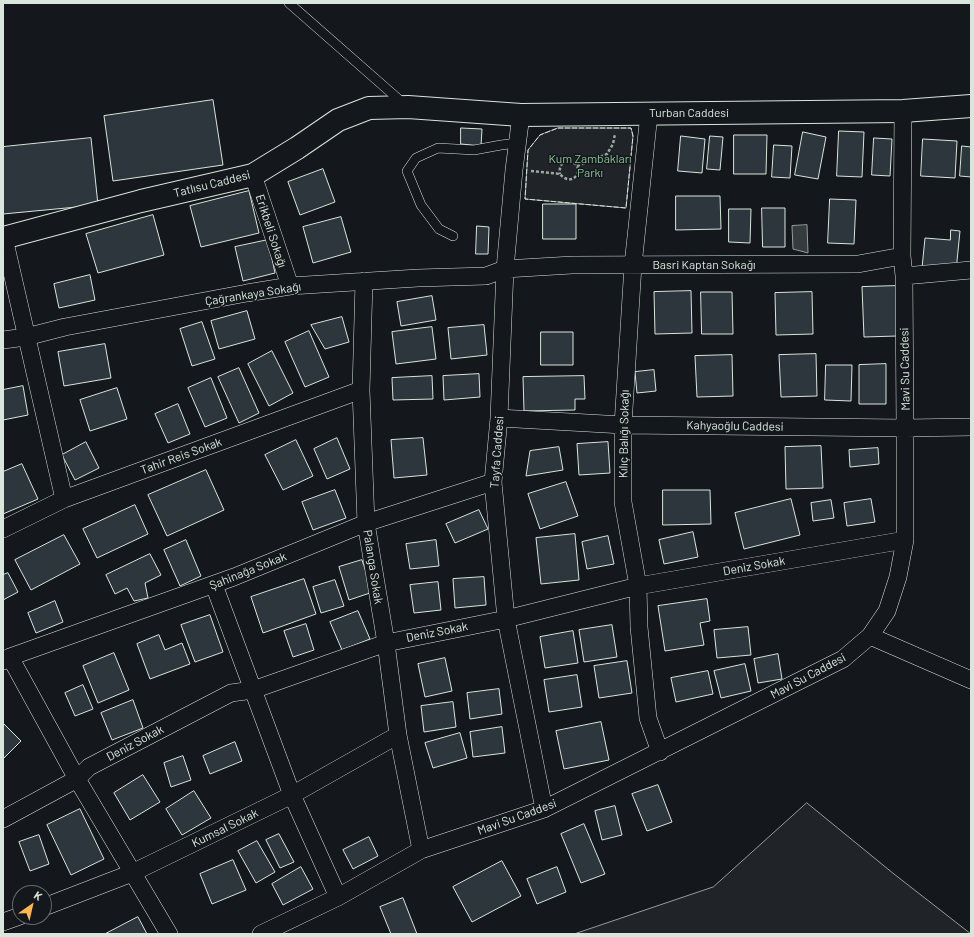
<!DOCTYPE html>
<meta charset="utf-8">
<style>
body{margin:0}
#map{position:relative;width:974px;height:937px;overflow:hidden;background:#14181c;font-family:Barlow,sans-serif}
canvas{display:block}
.frame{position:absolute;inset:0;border:4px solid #d8e6dc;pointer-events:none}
.north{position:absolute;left:12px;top:885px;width:40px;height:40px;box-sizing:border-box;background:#14181c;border:1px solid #626a69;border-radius:50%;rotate:34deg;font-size:11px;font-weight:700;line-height:16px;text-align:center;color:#d8e6dc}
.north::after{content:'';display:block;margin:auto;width:14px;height:18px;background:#ffb74d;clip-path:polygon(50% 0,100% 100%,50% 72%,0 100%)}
</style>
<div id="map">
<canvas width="974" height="937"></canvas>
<div class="frame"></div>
<div class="north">K</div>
</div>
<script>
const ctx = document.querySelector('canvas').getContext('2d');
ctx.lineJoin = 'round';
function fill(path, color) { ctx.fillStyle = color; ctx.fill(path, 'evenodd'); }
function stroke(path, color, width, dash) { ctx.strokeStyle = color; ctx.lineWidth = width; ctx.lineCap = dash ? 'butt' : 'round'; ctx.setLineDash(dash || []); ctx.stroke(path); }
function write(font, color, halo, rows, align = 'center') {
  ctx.font = font + ' Barlow,sans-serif'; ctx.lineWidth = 3; ctx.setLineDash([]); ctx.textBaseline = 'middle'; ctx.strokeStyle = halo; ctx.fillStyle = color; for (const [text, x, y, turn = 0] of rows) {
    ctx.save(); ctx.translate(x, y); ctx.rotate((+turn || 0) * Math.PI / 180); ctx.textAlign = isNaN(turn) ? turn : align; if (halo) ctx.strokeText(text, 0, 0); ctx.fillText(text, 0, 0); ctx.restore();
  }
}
const green = new Path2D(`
 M558 128H631L633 136 626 208 525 199 528 150 540 135Z
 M807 803 894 874 971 934H574L713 887Z`);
const water = new Path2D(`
 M807 225 808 253 793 249 792 226Z`);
const building = new Path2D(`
 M213 100 223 165 113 181 104 116Z
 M461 128 482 129 481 146 461 144Z
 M839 131 864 132 862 177 837 176Z
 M803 132 826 137 818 179 795 175Z
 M734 135H767L766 174H734Z
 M681 136 705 139 702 173 678 171Z
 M710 136 723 137 720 170 707 169Z
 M91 138 98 205 3 214V147Z
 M874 138 892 139 890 176 872 175Z
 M923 139 957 141 955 178 921 176Z
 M774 145 792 146 790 178 772 177Z
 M962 146 971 147V177L960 176Z
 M323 169 335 202 300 215 288 182Z
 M249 191 259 233 201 247 190 206Z
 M676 196H720L721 229 676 230Z
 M830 199 856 200 854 244 828 243Z
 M543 204H576V239H543Z
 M762 208H785V247H763Z
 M729 209H751L750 243 729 242Z
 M153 215 164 255 98 273 86 234Z
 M341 217 351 252 313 263 303 227Z
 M477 226 489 227 488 254H476Z
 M951 230 960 231 956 271 922 268 925 238 950 240Z
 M268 240 275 273 243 281 235 247Z
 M90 275 95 300 59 308 54 284Z
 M896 286 897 336 864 337 862 287Z
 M691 291 692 333 655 334 654 292Z
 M701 292H732L733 334H702Z
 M812 292 813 334 776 335 775 293Z
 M432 296 436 320 401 326 397 302Z
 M247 311 255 339 219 349 211 321Z
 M342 317 349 342 325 349 311 325Z
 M202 322 215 359 192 366 180 329Z
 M484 325 487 355 451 359 448 328Z
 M432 327 436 359 396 364 392 332Z
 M309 331 329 377 305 387 285 342Z
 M541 332H573V365H541Z
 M105 344 111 378 64 386 58 352Z
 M272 351 293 393 269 406 248 364Z
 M816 354 817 396 781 397 779 355Z
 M732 355 733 396 697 397 695 356Z
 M886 364V404H859V365Z
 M826 365H852L851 401 825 400Z
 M239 368 259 413 239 423 218 377Z
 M654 370 656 391 637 393 635 372Z
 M479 374 480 397 444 400 443 376Z
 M432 376 433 399 393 400 392 378Z
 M584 376 585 399H575V410L524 411 523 377Z
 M211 378 227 418 205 427 188 388Z
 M23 386 28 415 3 420V390Z
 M117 388 127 419 90 431 80 400Z
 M178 404 190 434 168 443 155 414Z
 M337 438 350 469 327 479 314 449Z
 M423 438 427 475 394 478 391 440Z
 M296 440 313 476 283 490 265 455Z
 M86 442 99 468 75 480 62 455Z
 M608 442 610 473 579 475 577 444Z
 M821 446 823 488 786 489 785 447Z
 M559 447 563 470 526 476 530 451Z
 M878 448 879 464 850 467 849 450Z
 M22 464 38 499 3 514V472Z
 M206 470 224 510 167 536 148 495Z
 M566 482 578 516 540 529 528 494Z
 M335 490 346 518 313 530 302 502Z
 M663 490H710L711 524 663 525Z
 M791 499 800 535 744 549 735 513Z
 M871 499 875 522 847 526 844 503Z
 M831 500 834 518 813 521 811 503Z
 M135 505 148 534 97 558 83 529Z
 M479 510 488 529 455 543 446 524Z
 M693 532 698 557 664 564 659 540Z
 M575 534 579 580 541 584 536 538Z
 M64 535 80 564 31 590 15 560Z
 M608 536 614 564 587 569 582 542Z
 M186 540 201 576 180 586 164 550Z
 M436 540 439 566 410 569 406 544Z
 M150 554 161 575 145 583 148 598 134 601 127 588 115 594 106 575Z
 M362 560 373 592 349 600 339 567Z
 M8 573 18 592 3 600V575Z
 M484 577 486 605 455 608 453 579Z
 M304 579 316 614 263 633 251 597Z
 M335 580 344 606 321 613 313 587Z
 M438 582 441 610 414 613 410 585Z
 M707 599 710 621 700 623 704 645 665 651 658 606Z
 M55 601 63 622 36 633 28 613Z
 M358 611 370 639 342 650 330 622Z
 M210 615 223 652 195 662 181 625Z
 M306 624 314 650 293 657 284 631Z
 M612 625 617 657 584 662 579 630Z
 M748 627 751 655 717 658 714 630Z
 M573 631 578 663 545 668 540 637Z
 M159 635 165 650 182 643 190 664 150 679 137 644Z
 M114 653 129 690 98 703 83 666Z
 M778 654 782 679 758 683 754 659Z
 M445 658 452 691 425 697 418 664Z
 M627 661 632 693 599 698 594 666Z
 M745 664 751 691 721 698 714 671Z
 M708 671 713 694 676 702 671 678Z
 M577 675 582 707 549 712 544 680Z
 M83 685 93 709 75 716 65 693Z
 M499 689 502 714 470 719 467 693Z
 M133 700 143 728 112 740 101 713Z
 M453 702 456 727 424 732 421 706Z
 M601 722 609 760 564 769 556 731Z
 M3 723 21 741 3 759Z
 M502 727 505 753 473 757 470 732Z
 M460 733 467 758 433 768 425 743Z
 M235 742 242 761 210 774 203 756Z
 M183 756 191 780 171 787 164 763Z
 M143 775 160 802 130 820 114 793Z
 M658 785 672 822 647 831 632 794Z
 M194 791 211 818 182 835 166 809Z
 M615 806 622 835 602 840 595 811Z
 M80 809 104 859 71 875 47 825Z
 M584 824 605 874 581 883 561 834Z
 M279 834 294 862 280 868 266 840Z
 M39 835 49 864 30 871 19 842Z
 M369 837 378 856 353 869 343 850Z
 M257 841 275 872 256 883 238 851Z
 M233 860 246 890 212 904 200 874Z
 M502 861 521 896 472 922 453 887Z
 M301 867 313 889 283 905 272 884Z
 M557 867 566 892 537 904 527 879Z
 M403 898 417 934H391L380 907Z
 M138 917 147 934H105Z`);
const path = new Path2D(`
 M577 166 607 154 613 144 615 134
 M531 171 560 174C564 179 571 182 576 176 586 162 557 152 560 174`);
const lane = new Path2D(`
 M289 3 404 104
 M453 236 439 229 421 205 407 171 416 158 438 148 474 150 501 145 517 143`);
const street = new Path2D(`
 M649 114 633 265 623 425V502L638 586 639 627 648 718 660 752
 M521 115 514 170 505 269 499 418 493 482 506 619 544 809
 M253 175 290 286
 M4 238 64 499
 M904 276 971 270
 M364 281 361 390 366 523 386 643 398 735 421 850
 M3 340 26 337 65 327 247 293 290 286 418 278 486 276 505 269 572 265 858 264 902 256
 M499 418 623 425 905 428 971 427
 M3 529 64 499 361 390
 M214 585 292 795 338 897
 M870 636 971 680
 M10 657 77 779 169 934
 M3 661 10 657 234 577 366 523 493 482
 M3 819 77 779 89 767 231 693 253 690 386 643 506 619 638 586 905 540
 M44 907 132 873 292 795 398 735
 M3 922 20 916
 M261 934 338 897 421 850 544 809 843 659 870 636 887 611 898 577 905 540V428L904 276 902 256 903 111`);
const secondary = new Path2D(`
 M3 238 141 201 253 175 297 148 338 120 369 108 408 107 521 115 903 111 971 106`);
const fence = new Path2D(`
 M558 128H631L633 136 626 208 525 199 528 150 540 135Z`);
const streetNames = [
 ["Turban Caddesi",689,113],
 ["Tatlısu Caddesi",212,184,-14],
 ["Erikbeli Sokağı",271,231,72],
 ["Basri Kaptan Sokağı",704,265],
 ["Çağrankaya Sokağı",253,294,-9],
 ["Mavi Su Caddesi",905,369,-91],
 ["Kahyaoğlu Caddesi",735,426,1],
 ["Kılıç Balığı Sokağı",624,434,-89],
 ["Tayfa Caddesi",497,452,-86],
 ["Tahir Reis Sokak",181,456,-20],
 ["Deniz Sokak",754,566,-10],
 ["Palanga Sokak",373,567,81],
 ["Şahinağa Sokak",248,571,-22],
 ["Deniz Sokak",437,632,-11],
 ["Mavi Su Caddesi",808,676,-28],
 ["Deniz Sokak",135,743,-28],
 ["Mavi Su Caddesi",517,817,-20],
 ["Kumsal Sokak",225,828,-26]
];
const parkNames = [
 ["Kum Zambakları",590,159],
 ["Parkı",590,173]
];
fill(green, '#202428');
stroke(green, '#939e99', 1);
fill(water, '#363b3e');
stroke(water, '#939e99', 1);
fill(building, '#2c363c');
stroke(building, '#d8e6dc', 1);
stroke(lane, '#d8e6dc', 10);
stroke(street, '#d8e6dc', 18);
stroke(secondary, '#d8e6dc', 24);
stroke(path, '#9da8a2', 2.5, [3, 2]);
stroke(lane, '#14181c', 9);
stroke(street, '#14181c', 17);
stroke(secondary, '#14181c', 22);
stroke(fence, '#d8e6dc', 1, [5, 2]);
write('12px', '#d8e6dc', '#14181c', streetNames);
write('12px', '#8ac095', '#14181c', parkNames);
</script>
